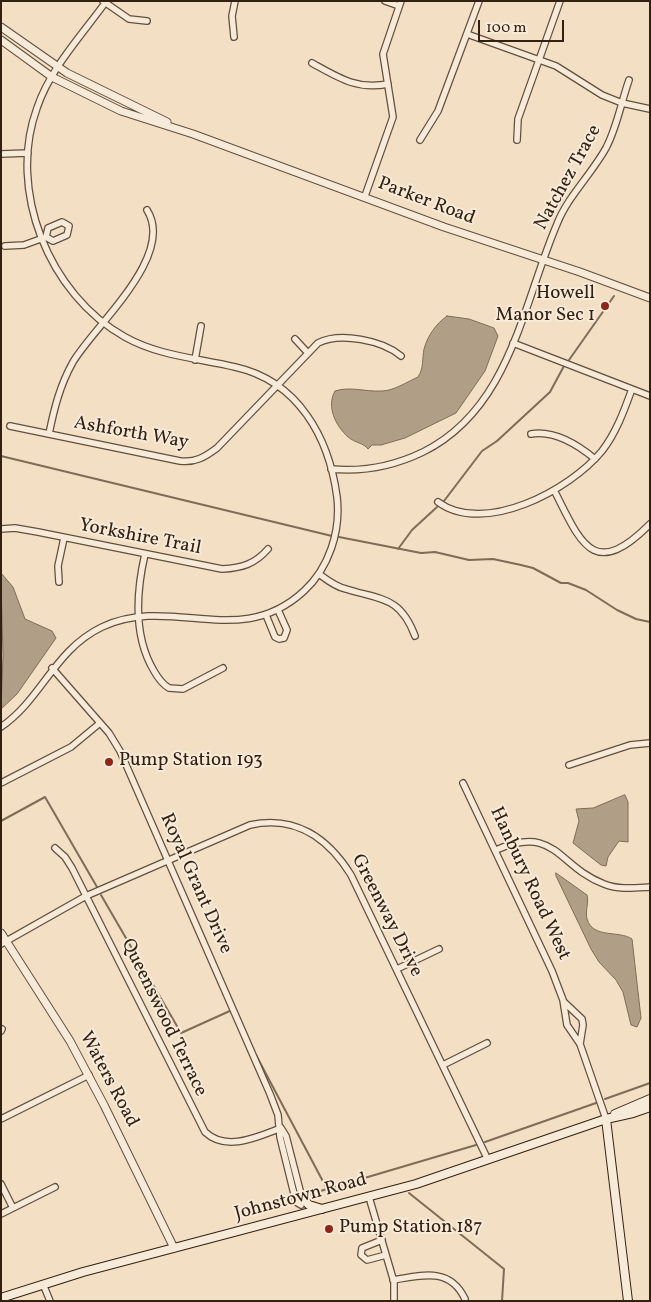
<!DOCTYPE html>
<style>
body{margin:0}
#map{position:relative;width:651px;height:1302px;overflow:hidden;background:#f3dfc4;font-family:Vollkorn,serif}
canvas{display:block}
.frame{position:absolute;inset:0;border:2px solid #322010;pointer-events:none}
.scale{position:absolute;left:478px;top:20px;width:86px;height:22px;box-sizing:border-box;border:2px solid #322010;border-top:0;padding-left:6px;font-size:15px;line-height:18px;white-space:nowrap;color:#322010;-webkit-text-stroke:4px #f7ead9;paint-order:stroke}
</style>
<div id="map">
<canvas width="651" height="1302"></canvas>
<div class="frame"></div>
<div class="scale">100 m</div>
</div>
<script>
const ctx = document.querySelector('canvas').getContext('2d');
ctx.lineJoin = 'round';
function fill(path, color) { ctx.fillStyle = color; ctx.fill(path, 'evenodd'); }
function stroke(path, color, width, dash) { ctx.strokeStyle = color; ctx.lineWidth = width; ctx.lineCap = dash ? 'butt' : 'round'; ctx.setLineDash(dash || []); ctx.stroke(path); }
function write(font, color, halo, rows, align = 'center') {
  ctx.font = font + ' Vollkorn,serif'; ctx.lineWidth = 4; ctx.setLineDash([]); ctx.textBaseline = 'middle'; ctx.strokeStyle = halo; ctx.fillStyle = color; for (const [text, x, y, turn = 0] of rows) {
    ctx.save(); ctx.translate(x, y); ctx.rotate((+turn || 0) * Math.PI / 180); ctx.textAlign = isNaN(turn) ? turn : align; if (halo) ctx.strokeText(text, 0, 0); ctx.fillText(text, 0, 0); ctx.restore();
  }
}
const water = new Path2D(`
 M447 316 469 319 494 328 498 336 485 371 456 413 405 438 381 445H372L368 449C364 443 355 443 348 437 336 426 326 407 335 391 351 386 365 392 382 391 393 391 407 382 418 377 424 368 422 359 424 349 428 335 436 324 447 316Z
 M1 573 13 587 25 619 52 631 56 638 17 694 1 709 3 656Z
 M625 795 628 802V842L619 841 608 857 606 866 601 865 573 843 579 821 576 809 593 808Z
 M556 873 587 895C589 903 585 911 587 919 593 939 619 930 632 939L641 1018 637 1027 631 1025 623 992 616 980 599 962 591 949 556 876Z`);
const stream = new Path2D(`
 M569 360 614 296
 M1 456 332 536
 M444 501 482 451 497 441 550 392 564 366
 M339 537 421 553 435 552 469 560 493 559 521 565 533 568 561 583H568L586 590 617 610 636 619 650 622
 M398 549 412 530 437 507
 M1 821 45 797 97 887
 M101 895 181 1033 232 1010
 M256 1055 327 1189
 M605 1099 650 1083
 M485 1142 596 1103
 M409 1193 504 1269 502 1301
 M307 1195 476 1145`);
const minor = new Path2D(`
 M103 1 129 19 147 21
 M385 1 399 6
 M467 34 556 66 602 95 622 103 650 109
 M234 37 232 16 235 1
 M312 63C339 78 357 90 388 84
 M420 140 438 111 479 1
 M517 140 518 119 560 1
 M1 154 28 153
 M365 196 393 117 383 54 401 1
 M5 246 24 245 46 237 53 241 67 235 69 226 62 222 48 228 46 237
 M295 339 307 352
 M513 343 650 396
 M195 360 201 326
 M10 426 180 461C195 463 205 457 217 448L318 343C340 332 382 340 401 356
 M49 434C54 409 60 385 73 362 95 325 176 256 147 210
 M531 434C554 430 578 445 595 459
 M331 469C362 472 394 466 423 452 510 409 522 306 557 224 568 196 591 175 606 148 617 127 621 103 629 80
 M554 490C581 543 593 581 650 524
 M438 502C484 536 570 490 602 451 616 433 624 411 632 389
 M1 529 15 528 38 532 222 569C242 568 255 564 268 549
 M145 554C136 593 133 636 154 671 158 678 162 684 169 688L183 689 223 668
 M319 574C327 580 336 587 346 589 381 600 400 596 415 636
 M59 582 58 566 64 538
 M266 615 275 637 279 639 284 638 287 630 278 610
 M52 668 109 733 120 751 270 1094 278 1115 280 1137 296 1202 301 1205
 M1 727C42 699 54 650 102 627 173 594 239 651 304 591 329 568 341 531 337 497 329 437 298 381 235 367 197 358 159 356 125 337 49 295 7 190 37 108 50 69 81 36 105 3
 M569 765 630 745 650 743
 M1 783 71 747 100 723
 M463 783 552 971 563 1000 567 1025 580 1044 606 1119
 M55 848 65 857 72 868 205 1132C226 1152 257 1137 281 1128
 M496 850C556 824 557 866 604 884 619 890 634 888 650 887
 M1 944 86 896 250 825C295 815 328 838 351 875L488 1160
 M397 969 439 949
 M564 1002 582 1019 583 1025 580 1044
 M1 1031 2 1029
 M443 1065 487 1043
 M1 1119 89 1075
 M281 1128 286 1136 303 1202
 M1 1184 13 1208
 M369 1197 394 1282V1301
 M1 1214 55 1187
 M382 1240 362 1248 361 1255 367 1260 386 1255
 M393 1280C423 1275 450 1267 465 1299
 M43 1284 50 1301`);
const tertiary = new Path2D(`
 M1 27 67 73 167 122
 M1 40 52 77 121 111 193 134 444 227 580 272 650 298
 M1 933 70 1041 104 1105 174 1248`);
const secondary = new Path2D(`
 M615 1114 650 1099
 M606 1119 628 1301
 M304 1200 309 1205 322 1209
 M1 1298 83 1272 416 1184 606 1119 633 1113 650 1107`);
const markers = [
 [605,306,5,"#8f2418"],
 [109,762,5,"#8f2418"],
 [329,1229,5,"#8f2418"]
];
const streetNames = [
 ["Natchez Trace",569,178,-61],
 ["Parker Road",426,202,21],
 ["Ashforth Way",131,434,10],
 ["Yorkshire Trail",140,538,11],
 ["Royal Grant Drive",195,884,66],
 ["Hanbury Road West",529,884,65],
 ["Greenway Drive",386,916,63],
 ["Queenswood Terrace",163,1018,64],
 ["Waters Road",108,1080,62],
 ["Johnstown Road",301,1198,-15]
];
const poiNames = [
 ["Howell",595,295,"right"],
 ["Manor Sec 1",595,317,"right"],
 ["Pump Station 193",119,762],
 ["Pump Station 187",339,1229]
];
fill(water, '#b19e87');
stroke(water, '#7e6c57', 1);
stroke(stream, '#7e6c57', 2);
stroke(minor, '#62503d', 8);
stroke(tertiary, '#62503d', 9);
stroke(secondary, '#322010', 10);
stroke(minor, '#f7ead9', 5.5);
stroke(tertiary, '#f7ead9', 7);
stroke(secondary, '#f7ead9', 8);
for (const [x, y, r, color] of markers) { const dot = new Path2D(); dot.arc(x, y, r, 0, 2 * Math.PI); ctx.fillStyle = color; ctx.fill(dot); stroke(dot, '#f7ead9', 2); }
write('19px', '#322010', '#f7ead9', streetNames);
write('19px', '#322010', '#f7ead9', poiNames, 'left');
</script>
